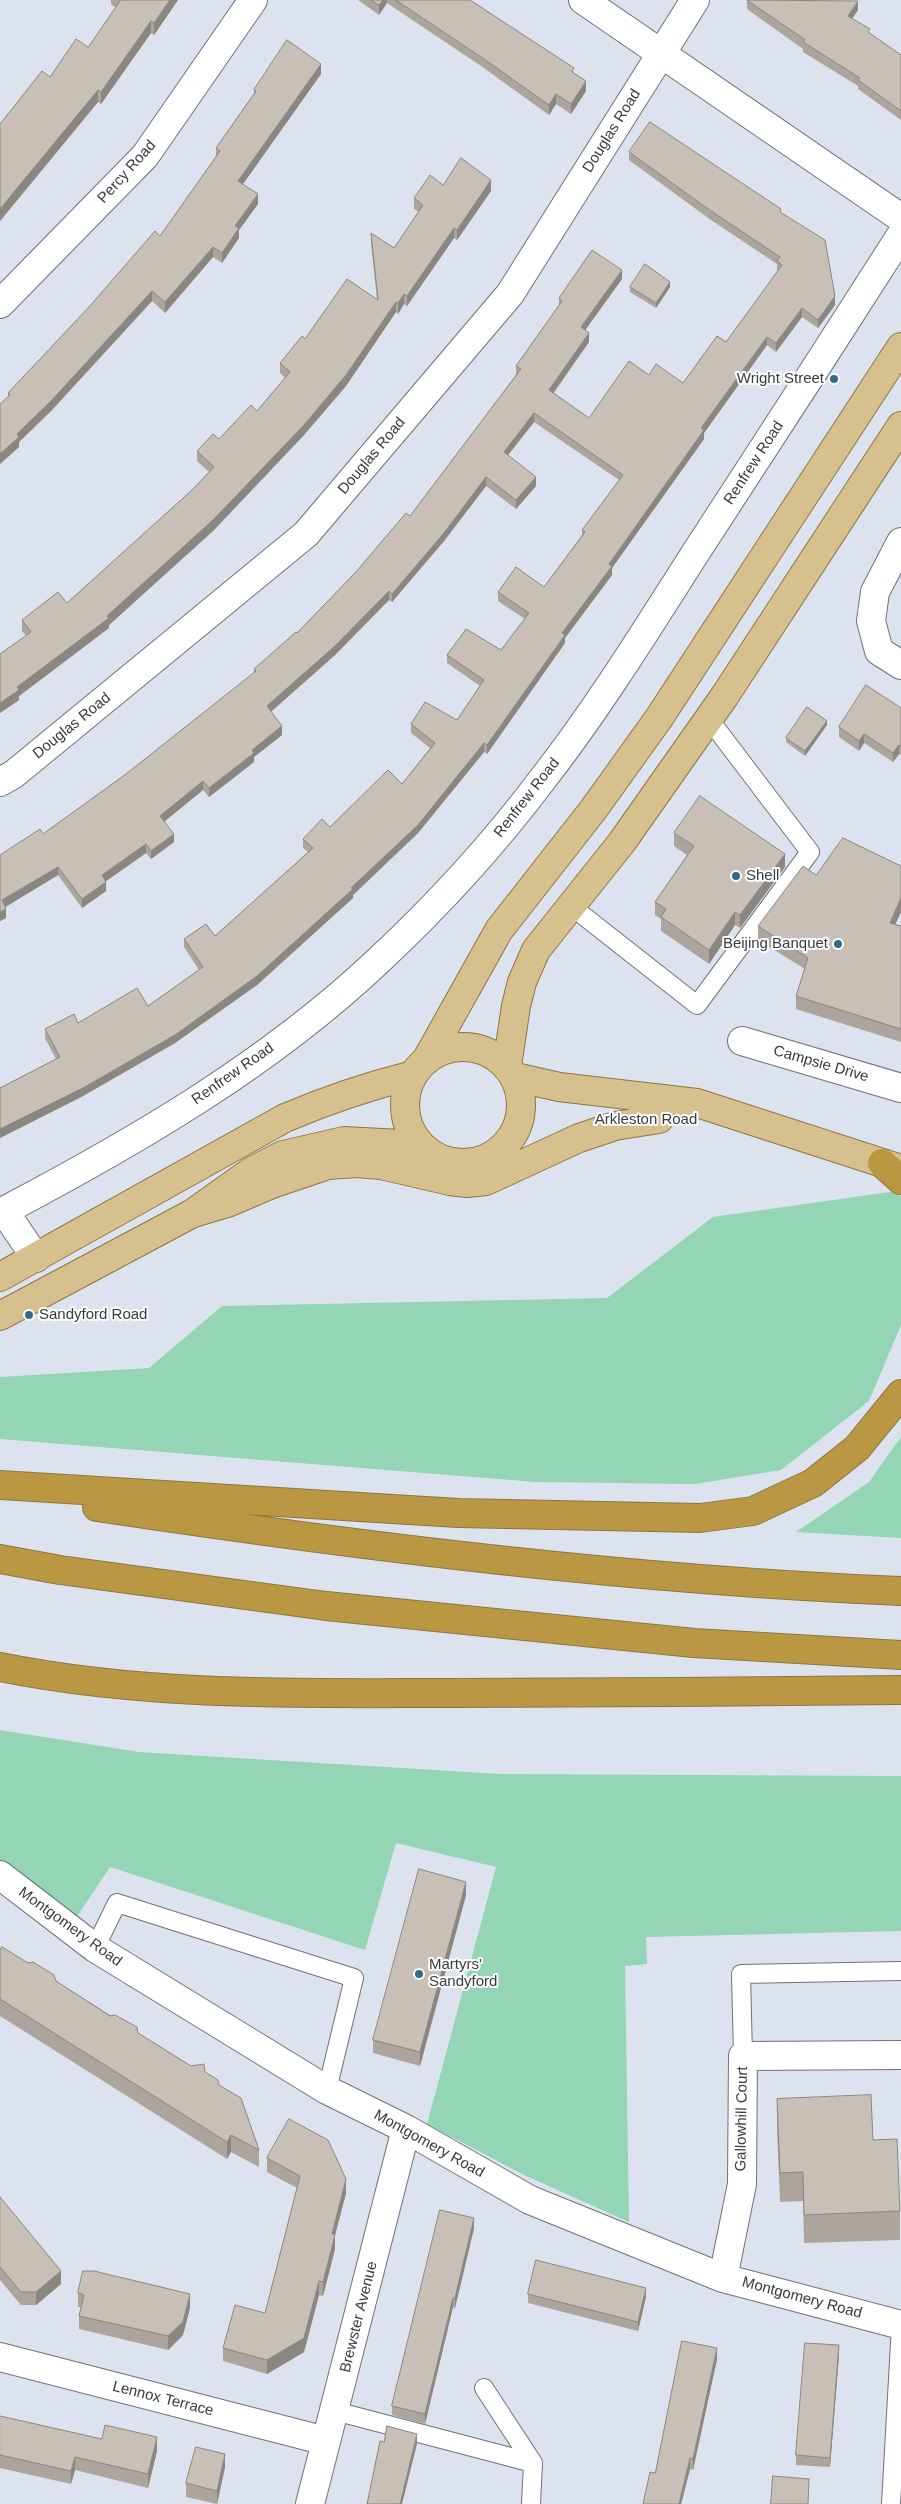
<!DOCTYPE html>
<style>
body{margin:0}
canvas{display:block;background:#dde3ee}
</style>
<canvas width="901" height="2504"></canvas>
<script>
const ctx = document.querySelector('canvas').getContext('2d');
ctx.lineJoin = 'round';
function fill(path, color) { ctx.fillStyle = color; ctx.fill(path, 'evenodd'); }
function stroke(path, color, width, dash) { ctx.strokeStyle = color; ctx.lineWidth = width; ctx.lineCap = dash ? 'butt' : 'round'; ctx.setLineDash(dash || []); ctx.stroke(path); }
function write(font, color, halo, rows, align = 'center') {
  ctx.font = font + ' Arial,sans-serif'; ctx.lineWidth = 4; ctx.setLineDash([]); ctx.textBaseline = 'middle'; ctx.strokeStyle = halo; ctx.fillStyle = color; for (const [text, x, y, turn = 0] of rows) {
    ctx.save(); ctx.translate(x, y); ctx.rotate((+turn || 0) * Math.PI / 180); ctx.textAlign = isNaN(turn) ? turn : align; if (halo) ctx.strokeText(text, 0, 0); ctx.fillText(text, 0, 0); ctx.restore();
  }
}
const green = new Path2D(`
 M897 1191 901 1197V1325L869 1401 781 1470 695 1484 536 1482 0 1439V1377L149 1368 222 1306 607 1298 713 1217Z
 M901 1437V1538L796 1532 869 1482Z
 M0 1730 139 1752 500 1774 901 1776V1931L646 1937 647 1964 625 1966 629 2222 524 2175 427 2124 496 1867 396 1843 365 1950 110 1867 76 1918 0 1860Z`);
const service = new Path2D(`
 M571 906 697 1005 810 852 709 719
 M95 1948 117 1903 354 1978 327 2090
 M743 2056 741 1974 901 1971
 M484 2388 533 2463 531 2504
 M335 2411 533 2463
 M891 2504 901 2325`);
const minor = new Path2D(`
 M583 0 901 218
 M0 304 145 156 253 0
 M901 542 875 592 871 621 879 651 901 665
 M0 782 14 774 306 534 510 294 695 0
 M742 1041 901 1088
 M4 1211 36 1258
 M0 1213C133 1143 268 1065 378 961 437 906 493 845 542 780 599 707 648 627 698 549 766 445 834 340 901 235
 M0 1875 95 1948 327 2090 406 2129 530 2200 723 2278 901 2325
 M723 2278 742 2184 743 2056 901 2055
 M0 2357 326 2441
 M310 2504 406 2129`);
const primary = new Path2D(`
 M405 1105a58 58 0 1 1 116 0a58 58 0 1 1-116 0Z
 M428 1057 499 930 593 810 659 718 901 347
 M507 1066 516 1006 522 982 536 950 622 842 724 697 901 426
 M515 1077 559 1087 697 1103 901 1169
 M193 1213 230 1202 272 1184 328 1165 357 1163 381 1165 450 1181 467 1183 486 1181 579 1138 615 1126 659 1119
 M0 1277 285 1118C327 1100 369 1086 413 1075
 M0 1316 193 1213 252 1171 283 1155 344 1141 421 1145`);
const motorway = new Path2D(`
 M882 1163 901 1180
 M0 1485 458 1513 700 1518 753 1511 813 1483 857 1448 901 1394
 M97 1507C364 1547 631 1580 901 1591
 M0 1559 60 1570 326 1606 694 1643 901 1655
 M0 1667C148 1697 302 1693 452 1693 602 1692 751 1692 901 1690`);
const wall = new Path2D(`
 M111 0H178L154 35 151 33 101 104 98 102 0 221V124L50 77 88 47 116 8 111 4Z
 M358 0H470L574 73 586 91 571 114 556 104 549 115 481 66 387 3 379 15Z
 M747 0 858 10 852 18 870 34 901 55V120L858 89V86L803 52V49L747 9Z
 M321 74 243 184 258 204 239 230V238L222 263 213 257 165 313 152 301 51 411 19 442V447L0 464V404L8 397V393L160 236 216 157V148L254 94V90Z
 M629 152 781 213 835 305 818 328 802 317 776 352 767 345 704 433V439L612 568V575L565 638V643L487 754 484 752 418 833 353 895V898L257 985 175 1043 83 1096 0 1138V1088L56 1059 45 1038V1029L78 1023 148 1006 199 970 184 947V939L215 936 308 852 303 848V839L330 827 402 784 430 748 411 733V724L457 720 480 686 447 663V655L501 650 525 619 498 601V592L544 587 582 535V530L619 480 534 422 508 455 536 486 516 509 486 486 444 541 392 602 389 600 335 655 271 712 282 735 254 757V762L209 797 203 790 165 821 174 842 151 859 146 853 106 881V891L82 908 58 875 5 907 6 918 0 921V855L43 834 126 774 254 673V669L297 633 410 516 516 375V366L559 306V298L622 279 585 330 589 342 554 393 589 418 649 375 683 383 726 342 778 271 777 270V264L711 220 629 160Z
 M443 185 491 191 457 240 454 238 407 306 404 304 398 314 396 312 346 386 304 435 213 531 109 625V628L19 696V700L0 713V654L26 636 22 631V620L67 603 192 490 209 472 197 461V451L219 439 257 411 285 378 280 373V363L305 339 377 299 371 243V233L394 248 419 212 414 209V198Z
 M630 287H670L656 308 630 292Z
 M901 708V755L899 754 893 762 864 743 859 751 839 737V727Z
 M827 725 805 756 786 742V738Z
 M674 833 785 867 740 928 735 925 709 964 661 931V919L655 915V902L687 855 674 846Z
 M901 866V912L895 924 901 926V1042L796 1009V996L805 969 758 940V926L816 875Z
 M466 1895 420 2066 373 2053V2040Z
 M0 1951 56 1981 191 2066 205 2072 219 2085 259 2150V2167L231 2152 227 2159 0 2016Z
 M777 2099 873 2140 900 2211V2240L804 2243 803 2201 780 2202 777 2128Z
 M267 2158 346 2193 335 2235V2249L323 2296 319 2295 304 2352 267 2374 223 2361V2348L265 2313 297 2188 267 2172Z
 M0 2197 61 2284 36 2305H21L0 2280Z
 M474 2228 455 2308 453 2307 425 2424 392 2415V2406Z
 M78 2293 190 2308 183 2335 168 2350 79 2329V2316L81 2307H78Z
 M528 2294 646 2297 638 2331 528 2303Z
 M839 2355 830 2467 796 2465V2455Z
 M717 2359 693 2470 690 2469 681 2504H643L655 2473Z
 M0 2416 102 2439 157 2451 148 2488 75 2470 71 2484 0 2468Z
 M225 2467 217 2504 186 2497V2483Z`);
const shadedWall = new Path2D(`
 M170 0H178L154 35V23Z
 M383 0H387V3L379 15V5Z
 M858 1V10L848 25V16Z
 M151 21V33L101 104V92Z
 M321 64V74L238 191V181Z
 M586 81V91L571 114V104Z
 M98 90V102L0 221V209Z
 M556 94V104L549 115V105Z
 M491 180V191L457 240V230Z
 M258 194V204L239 230V238L222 263V253L235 226Z
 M454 228V238L407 306V296Z
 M213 247V257L165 313V302Z
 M622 270V279L581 336V327Z
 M670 282V287L656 308V303Z
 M152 291V301L51 411 19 442V447L0 464V454L17 434Z
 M404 294V304L398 314V303Z
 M835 296V305L818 328V320Z
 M396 302V312L346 386 304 435 213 531 109 625V628L19 696V700L0 713V703L17 687 107 616Z
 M802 308V317L776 352V343Z
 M589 333V342L549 398V390Z
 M767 337V345L704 433V439L612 568V575L565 638V643L487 754V745L562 633 701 428Z
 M534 413V422L504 460V452Z
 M486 477V486L444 541 392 602V594Z
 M536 477V486L516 509V500Z
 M389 591V600L335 655 267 715V706Z
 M827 721V725L805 756V751Z
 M282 726V735L254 757V762L209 797V788L252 750Z
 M864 734V743L859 751V741Z
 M484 743V752L418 833 353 895V898L257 985 175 1043 83 1096 0 1138V1129L351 888Z
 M899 745V754L893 762V753Z
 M203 781V790L160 825V816Z
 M174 834V842L151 859V851Z
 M146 844V853L102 884V875Z
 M785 854V867L740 928V915Z
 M58 867V875L2 909V900Z
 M106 882V891L82 908V899Z
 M901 898V912L890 936V923Z
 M6 909V918L0 921V912Z
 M735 912V925L709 964V950Z
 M466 1882V1895L420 2066V2052Z
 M231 2135V2152L227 2159V2142Z
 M346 2179V2193L332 2247V2234Z
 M474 2218V2228L455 2308V2298Z
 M335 2235V2249L323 2296V2282Z
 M61 2271V2284L36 2305V2292Z
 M319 2281V2295L304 2352 267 2374V2360Z
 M646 2288V2297L638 2331V2322Z
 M190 2294V2308L183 2335 168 2350V2336Z
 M453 2298V2307L425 2424V2414Z
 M839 2345V2355L830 2467V2458Z
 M717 2348V2359L693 2470V2459Z
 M417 2434V2444L402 2504H400Z
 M157 2437V2451L148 2488V2474Z
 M225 2454V2467L217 2504V2491Z
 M75 2457V2470L71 2484V2471Z
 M690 2458V2469L681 2504H679Z`);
const building = new Path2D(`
 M121 0H170L154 23 151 21 101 92 98 90 0 209V124L42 71 50 77 76 39 88 47Z
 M371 0H383L379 5Z
 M396 0H470L574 68 572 72 586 81 571 104 556 94 549 105 481 57Z
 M747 0 858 1 848 16 870 29 868 32 901 55V111L858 80 860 78 803 42 805 40Z
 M287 40 321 64 238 181 258 194 235 226 239 228 222 253 213 247 165 302 152 291 51 401 17 434 19 437 0 454V404L10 395 8 393 89 307 155 231 160 236 220 151 216 148 256 91 254 90Z
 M650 122 781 209 780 212 825 240 835 296 818 320 802 308 776 343 767 337 701 428 704 430 609 564 612 566 562 633 565 635 487 745 484 743 418 825 351 888 353 889 257 976 175 1035 83 1088 0 1129V1088L60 1057 45 1029 74 1014 78 1023 137 988 148 1006 203 967 184 939 206 924 215 936 313 848 303 839 322 819 330 827 388 770 402 784 435 743 411 724 425 702 457 720 484 680 447 655 466 629 501 650 529 613 498 592 516 567 544 587 585 532 582 530 623 475 534 413 504 452 536 477 516 500 486 477 444 533 392 594 389 591 335 646 267 706 282 726 252 750 254 753 209 788 203 781 160 816 174 834 151 851 146 844 102 875 106 882 82 899 58 867 2 900 6 909 0 912V855L40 829 43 834 126 774 256 671 254 669 296 632 297 633 355 573 406 513 410 516 521 369 516 366 562 301 559 298 592 250 622 270 581 327 589 333 549 390 589 418 629 361 649 375 656 364 683 383 717 336 726 342 782 265 777 261 780 257 711 211 629 152Z
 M461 158 491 180 457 230 454 228 407 296 404 294 398 303 396 302 346 375 304 425 213 520 107 616 109 618 17 687 19 690 0 703V654L31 632 22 620 58 592 67 603 192 490 214 467 197 451 213 434 219 439 251 405 257 411 290 372 280 363 302 336 305 339 347 279 378 300 371 233 394 248 423 205 414 198 430 175 443 185Z
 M645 264 670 282 656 303 630 287Z
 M866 685 901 708V746L899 745 893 753 864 734 859 741 839 727Z
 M807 707 827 721 805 751 786 738Z
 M700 796 785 854 740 915 735 912 709 950 661 917 666 909 655 902 694 846 674 833Z
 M843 838 901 866V898L890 923 901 926V1029L796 996 808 958 758 926 803 866 816 875Z
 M419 1869 466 1882 420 2052 373 2040Z
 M2 1947 28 1963 33 1962 54 1975 56 1981 110 2016 115 2015 137 2027 138 2033 191 2066 204 2064 205 2072 218 2080 219 2085 241 2098 259 2150 231 2135 227 2142 0 1999V1951Z
 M871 2095 873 2140 897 2139 900 2211 804 2215 803 2172 780 2173 777 2099Z
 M289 2119 328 2140 346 2179 332 2234 335 2235 323 2282 319 2281 304 2338 267 2360 223 2348 235 2305 265 2313 300 2176 267 2158Z
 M0 2197 61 2271 36 2292H21L0 2267Z
 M440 2210 474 2218 455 2298H453L425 2414 392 2406Z
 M536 2260 646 2288 638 2322 528 2294Z
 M83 2271H94L190 2294 183 2322 168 2336 79 2316 84 2295 78 2293Z
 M682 2341 717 2348 693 2459 690 2458 679 2504H643L650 2472 655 2473Z
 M805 2343 839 2345 830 2458 796 2455Z
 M0 2416 102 2439 105 2425 157 2437 148 2474 75 2457 71 2471 0 2455Z
 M387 2426 417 2434 400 2504H367L380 2441 384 2442Z
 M196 2447 225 2454 217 2491 186 2483Z
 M773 2476 809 2479 808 2504H771Z`);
const markers = [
 [834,379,5,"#326b84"],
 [736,876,5,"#326b84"],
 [838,944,5,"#326b84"],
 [29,1315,5,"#326b84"],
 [419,1974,5,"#326b84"]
];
const streetNames = [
 ["Douglas Road",612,131,-58],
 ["Percy Road",127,172,-48],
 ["Douglas Road",372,456,-50],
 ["Renfrew Road",754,463,-57],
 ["Douglas Road",72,726,-39],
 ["Renfrew Road",527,798,-52],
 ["Campsie Drive",821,1064,16],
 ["Renfrew Road",233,1074,-35],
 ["Arkleston Road",646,1120],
 ["Montgomery Road",70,1927,36],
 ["Gallowhill Court",742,2119,-89],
 ["Montgomery Road",429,2144,29],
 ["Montgomery Road",802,2298,15],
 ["Brewster Avenue",359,2317,-76],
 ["Lennox Terrace",163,2399,14]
];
const poiNames = [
 ["Wright Street",824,379,"right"],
 ["Shell",746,876],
 ["Beijing Banquet",828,944,"right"],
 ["Sandyford Road",39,1315],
 ["Martyrs'",429,1965],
 ["Sandyford",429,1982]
];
fill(green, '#93d5b5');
stroke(service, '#6d727c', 20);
stroke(minor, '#6d727c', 30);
stroke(primary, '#8c7742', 30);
stroke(motorway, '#8c7742', 30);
stroke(service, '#fff', 18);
stroke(minor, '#fff', 28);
stroke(primary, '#d6c18e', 28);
stroke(motorway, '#ba9743', 28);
fill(wall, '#aca49d');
fill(shadedWall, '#8c8680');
fill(building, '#c8bfb7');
stroke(building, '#8c8680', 1);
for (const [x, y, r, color] of markers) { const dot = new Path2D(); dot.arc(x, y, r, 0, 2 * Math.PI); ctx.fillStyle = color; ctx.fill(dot); stroke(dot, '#fff', 2); }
write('15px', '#383b3f', '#fff', streetNames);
write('15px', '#383b3f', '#fff', poiNames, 'left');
</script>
